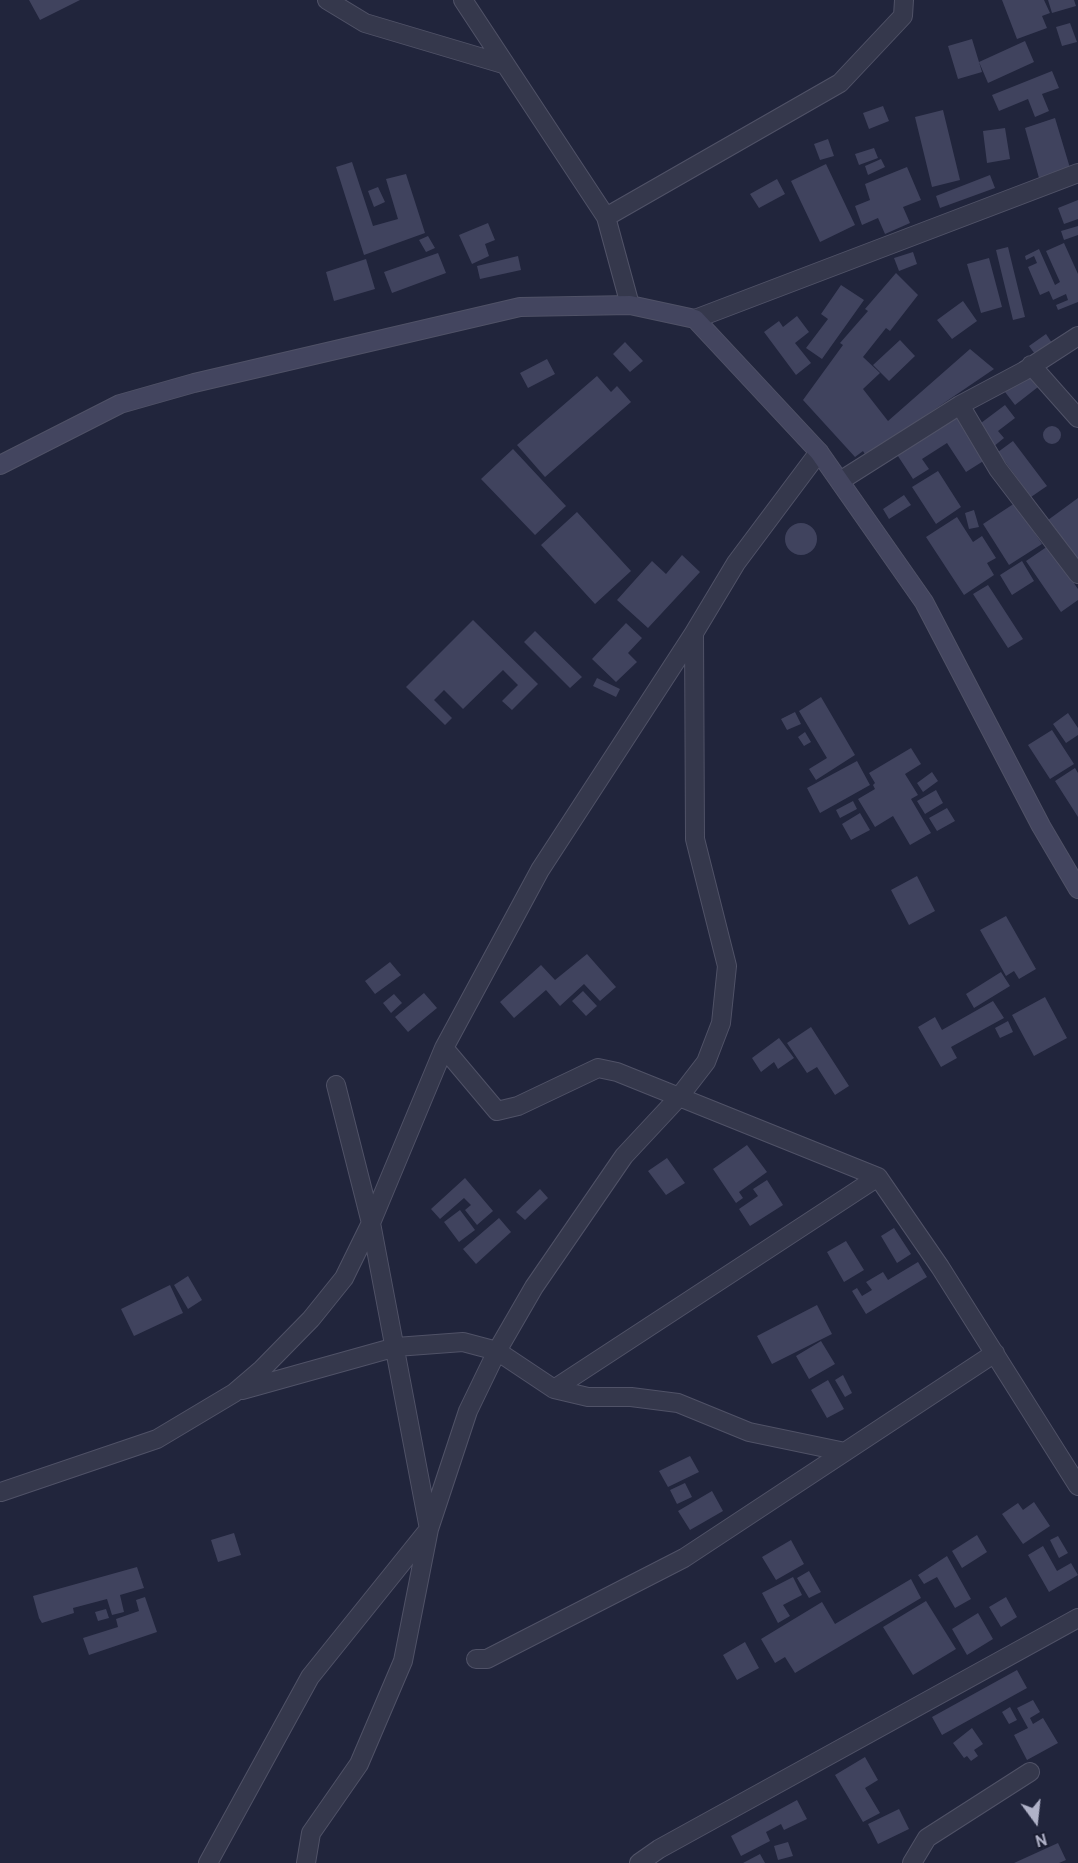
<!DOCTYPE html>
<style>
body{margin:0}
#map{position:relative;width:1078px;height:1863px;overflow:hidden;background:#21253c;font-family:Overpass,sans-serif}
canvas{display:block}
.north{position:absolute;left:1006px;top:1791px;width:60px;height:60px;-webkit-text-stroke:4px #1a1d31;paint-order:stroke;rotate:165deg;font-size:16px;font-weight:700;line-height:24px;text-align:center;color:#b0b2c8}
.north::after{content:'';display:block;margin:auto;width:21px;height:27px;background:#b0b2c8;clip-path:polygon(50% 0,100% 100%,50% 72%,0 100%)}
</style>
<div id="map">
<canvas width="1078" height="1863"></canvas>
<div class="north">N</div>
</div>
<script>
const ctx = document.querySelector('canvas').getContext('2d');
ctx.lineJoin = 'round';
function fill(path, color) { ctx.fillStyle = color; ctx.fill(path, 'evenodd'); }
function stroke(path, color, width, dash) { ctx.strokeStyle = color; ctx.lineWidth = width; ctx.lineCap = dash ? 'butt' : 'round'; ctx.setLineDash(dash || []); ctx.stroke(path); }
const building = new Path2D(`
 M29 0H80L40 20Z
 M1002 0H1044L1050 13 1042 16 1047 28 1017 39Z
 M1048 0H1074L1076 6 1052 13Z
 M1070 23 1077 42 1062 46 1056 27Z
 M972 39 982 72 958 79 948 46Z
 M1025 41 1034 62 988 83 979 62Z
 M1052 71 1059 88 1042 94 1049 111 1035 117 1028 99 999 111 992 95Z
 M883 106 889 121 869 129 863 113Z
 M943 110 960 180 932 187 915 117Z
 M1055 118 1070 168 1039 178 1025 128Z
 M1005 128 1010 159 987 163 983 131Z
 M828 139 834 156 820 160 814 144Z
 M874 148 878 158 859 165 855 154Z
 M881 159 885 167 868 175 865 166Z
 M352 162 373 226 398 219 386 179 406 174 425 233 364 255 336 167Z
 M826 164 855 225 820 242 791 181Z
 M907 167 921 200 903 207 910 223 885 234 878 218 862 225 855 206 870 200 865 184Z
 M990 175 995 188 940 208 936 196Z
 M777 179 785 194 759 208 750 194Z
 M378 187 385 202 374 207 368 191Z
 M1078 200V219L1064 224 1058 208Z
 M488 223 495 240 485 244 489 256 472 264 459 235Z
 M1078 226V235L1064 240 1061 231Z
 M428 236 435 248 426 252 419 240Z
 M1064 243 1078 274V302L1058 310 1056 305 1068 300 1066 294 1053 300 1049 291 1040 295 1028 267 1037 263 1034 256 1026 260 1025 256 1039 249 1055 285 1060 282 1046 251Z
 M1008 247 1025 317 1013 320 996 250Z
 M913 252 917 264 899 271 894 258Z
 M438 253 446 273 392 293 384 272Z
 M518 256 521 270 480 279 477 266Z
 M989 258 1002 307 981 313 967 264Z
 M366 259 375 289 334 301 326 272Z
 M896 273 918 295 890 331 886 328 863 357 880 373 863 389 888 421 970 349 994 369 866 456 863 451 855 457 803 400 843 345 840 343 868 311 865 309Z
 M841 285 864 300 822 359 806 348 828 319 821 314Z
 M963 301 977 321 952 339 937 320Z
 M797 316 809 332 795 343 811 363 796 375 764 332 779 321 783 327Z
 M1046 334 1054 346 1038 358 1029 346Z
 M900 340 915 356 889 381 873 365Z
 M625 342 643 361 630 372 613 354Z
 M547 359 555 374 528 388 520 373Z
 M1028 374 1038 387 1015 405 1005 392Z
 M597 376 611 392 617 386 631 402 545 477 517 445Z
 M1005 405 1015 418 998 431 1004 438 993 447 977 426Z
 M956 416 985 460 966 472 947 443 922 459 929 469 913 479 894 450Z
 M1043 435a9 9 0 1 1 18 0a9 9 0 1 1-18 0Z
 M1013 441 1047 486 1031 497 998 452Z
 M513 449 566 506 535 535 481 479Z
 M938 471 961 507 936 524 912 487Z
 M904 495 911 505 889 519 883 509Z
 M1078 498V560L1048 520Z
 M1015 503 1042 544 1009 565 983 524Z
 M974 510 979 527 969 529 965 513Z
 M577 512 631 571 595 604 541 545Z
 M957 517 973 542 982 536 996 558 987 563 994 575 964 595 926 537Z
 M785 539a16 16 0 1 1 32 0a16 16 0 1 1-32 0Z
 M1048 546 1078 589V600L1061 612 1026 561Z
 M682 555 700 572 648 628 617 600 652 561 666 574Z
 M1022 561 1034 581 1012 595 1000 575Z
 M988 585 1023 639 1008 648 973 594Z
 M473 620 538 684 512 710 502 701 518 685 503 670 463 709 444 690 434 700 452 718 445 725 406 687Z
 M626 623 642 638 628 653 637 662 616 682 592 659Z
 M535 631 582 677 570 688 524 642Z
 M597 678 620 689 616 697 593 686Z
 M821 697 855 755 816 780 809 769 827 758 799 711Z
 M795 712 801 724 787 730 781 719Z
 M1068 713 1078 728V735L1066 743 1053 724Z
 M1052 730 1074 764 1050 779 1028 745Z
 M805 732 811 742 804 746 798 737Z
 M911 748 921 764 905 774 918 795 911 799 931 833 910 845 893 816 875 827 858 799 875 789 873 785 875 783 869 773Z
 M857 761 870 785 820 813 807 788Z
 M1075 768 1078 773V817L1055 781Z
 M932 772 938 781 923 792 917 783Z
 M936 790 943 803 925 814 917 801Z
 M853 801 857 809 840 818 836 810Z
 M947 808 955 821 937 831 929 818Z
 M860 813 870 830 851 840 842 824Z
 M917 876 935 911 909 925 891 890Z
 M1006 916 1036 969 1019 979 1014 971 1006 976 980 930Z
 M587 954 616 987 600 1001 584 984 560 1006 546 990 514 1018 500 1002 541 965 555 980Z
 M390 962 401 975 375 994 365 981Z
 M1001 972 1010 986 974 1008 966 994Z
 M583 991 597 1006 586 1016 572 1001Z
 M424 993 437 1008 408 1032 395 1017Z
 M394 994 402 1003 391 1013 383 1003Z
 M1045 997 1067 1038 1034 1056 1012 1015Z
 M993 1001 1004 1018 951 1047 957 1058 941 1067 918 1027 935 1017 942 1030Z
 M1008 1021 1013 1032 1000 1038 995 1028Z
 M811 1027 849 1086 835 1095 817 1067 807 1073 787 1043Z
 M779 1038 794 1058 778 1069 774 1062 761 1072 752 1058Z
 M747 1145 767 1172 739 1192 743 1198 736 1203 713 1169Z
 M667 1158 685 1183 666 1195 648 1171Z
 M465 1178 493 1211 477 1225 465 1210 471 1205 464 1198 440 1219 431 1209Z
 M767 1180 783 1205 750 1226 739 1209 758 1196 753 1189Z
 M540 1189 548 1198 525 1220 516 1212Z
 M460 1210 475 1230 459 1242 444 1222Z
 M499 1218 511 1232 476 1264 463 1249Z
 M894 1228 911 1254 897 1263 881 1236Z
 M846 1241 864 1270 844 1282 827 1252Z
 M918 1262 927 1277 866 1314 852 1291 857 1288 862 1296 872 1290 866 1282 883 1272 888 1280Z
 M188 1276 202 1300 188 1309 174 1285Z
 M170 1285 183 1313 134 1336 121 1309Z
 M817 1305 832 1334 772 1364 757 1336Z
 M821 1341 835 1364 809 1379 796 1356Z
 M843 1375 852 1393 845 1397 835 1380Z
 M828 1380 844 1409 827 1418 811 1390Z
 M690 1456 699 1472 668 1487 659 1471Z
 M685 1483 692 1497 677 1504 670 1490Z
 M712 1491 723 1511 690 1530 678 1511Z
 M1034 1502 1050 1526 1023 1544 1002 1514 1018 1503 1023 1510Z
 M234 1533 241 1555 218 1562 211 1540Z
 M977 1535 987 1552 962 1568 952 1551Z
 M1058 1536 1068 1553 1059 1558 1050 1540Z
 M791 1540 804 1564 776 1580 762 1557Z
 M1043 1546 1057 1571 1071 1563 1078 1575 1049 1592 1028 1555Z
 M947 1556 971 1599 955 1608 937 1577 924 1584 918 1575Z
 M137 1567 144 1588 120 1595 124 1612 112 1615 107 1599 73 1608 74 1613 42 1623 39 1618 33 1596Z
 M809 1571 821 1592 809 1598 797 1578Z
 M793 1577 802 1595 783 1605 790 1616 778 1623 762 1593Z
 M911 1579 921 1598 795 1673 785 1657 775 1663 761 1639 822 1602 835 1624Z
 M145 1597 157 1632 89 1655 83 1638 118 1627 116 1619 139 1611 136 1600Z
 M1006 1597 1017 1617 1001 1627 989 1607Z
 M926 1601 956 1649 913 1675 883 1627Z
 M106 1609 109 1618 98 1621 95 1612Z
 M978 1613 993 1639 967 1655 952 1629Z
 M745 1642 759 1668 737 1680 723 1655Z
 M1017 1670 1027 1688 942 1735 932 1717Z
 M1033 1700 1040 1712 1030 1718 1033 1724 1043 1718 1058 1743 1027 1760 1014 1735 1028 1728 1017 1708Z
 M1010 1707 1017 1720 1009 1724 1002 1712Z
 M972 1728 983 1744 974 1750 978 1756 971 1761 967 1756 964 1758 953 1743Z
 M865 1757 878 1780 865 1788 880 1813 863 1822 835 1775Z
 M797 1800 807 1819 784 1830 781 1824 766 1832 770 1841 741 1856 731 1836Z
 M899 1809 909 1829 878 1844 868 1824Z
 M788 1842 793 1856 778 1860 774 1846Z
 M1058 1843 1066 1860 1059 1863H1014Z
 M760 1854 765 1863H743Z`);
const street = new Path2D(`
 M327 0 365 23 503 64
 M463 0 606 217 630 305
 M606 217 840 83 903 16 904 0
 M695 319 1078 173
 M1031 365 1078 418
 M960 405 998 469 1078 574
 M840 481 960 405 1024 371 1078 336
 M444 1048 497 1111 518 1106 598 1068 617 1072 878 1177 940 1267 1078 1486
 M554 1389 878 1177
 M242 1390 396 1347 463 1342 497 1351 554 1389 588 1397H631L678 1403 749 1432 845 1452
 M1 1492 157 1439 234 1393 262 1369 311 1319 344 1278 371 1223 444 1048 540 870 694 633
 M476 1659H487L684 1558 995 1353
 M208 1863 310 1677 429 1529 468 1411 497 1351 534 1287 624 1156 679 1097 706 1062 721 1023 727 966 695 839 694 633 736 563 819 452
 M306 1863 311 1833 359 1764 403 1661 429 1529 371 1223 336 1085
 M639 1863 659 1849 1078 1618
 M912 1863 927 1838 1030 1772`);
const secondary = new Path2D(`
 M0 465 120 404 194 383 520 307 630 305 695 319 819 452 924 602 1041 826 1078 889`);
fill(building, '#40435e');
stroke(street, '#505267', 20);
stroke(secondary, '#505267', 20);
stroke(street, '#35384c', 18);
stroke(secondary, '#43455f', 18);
</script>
